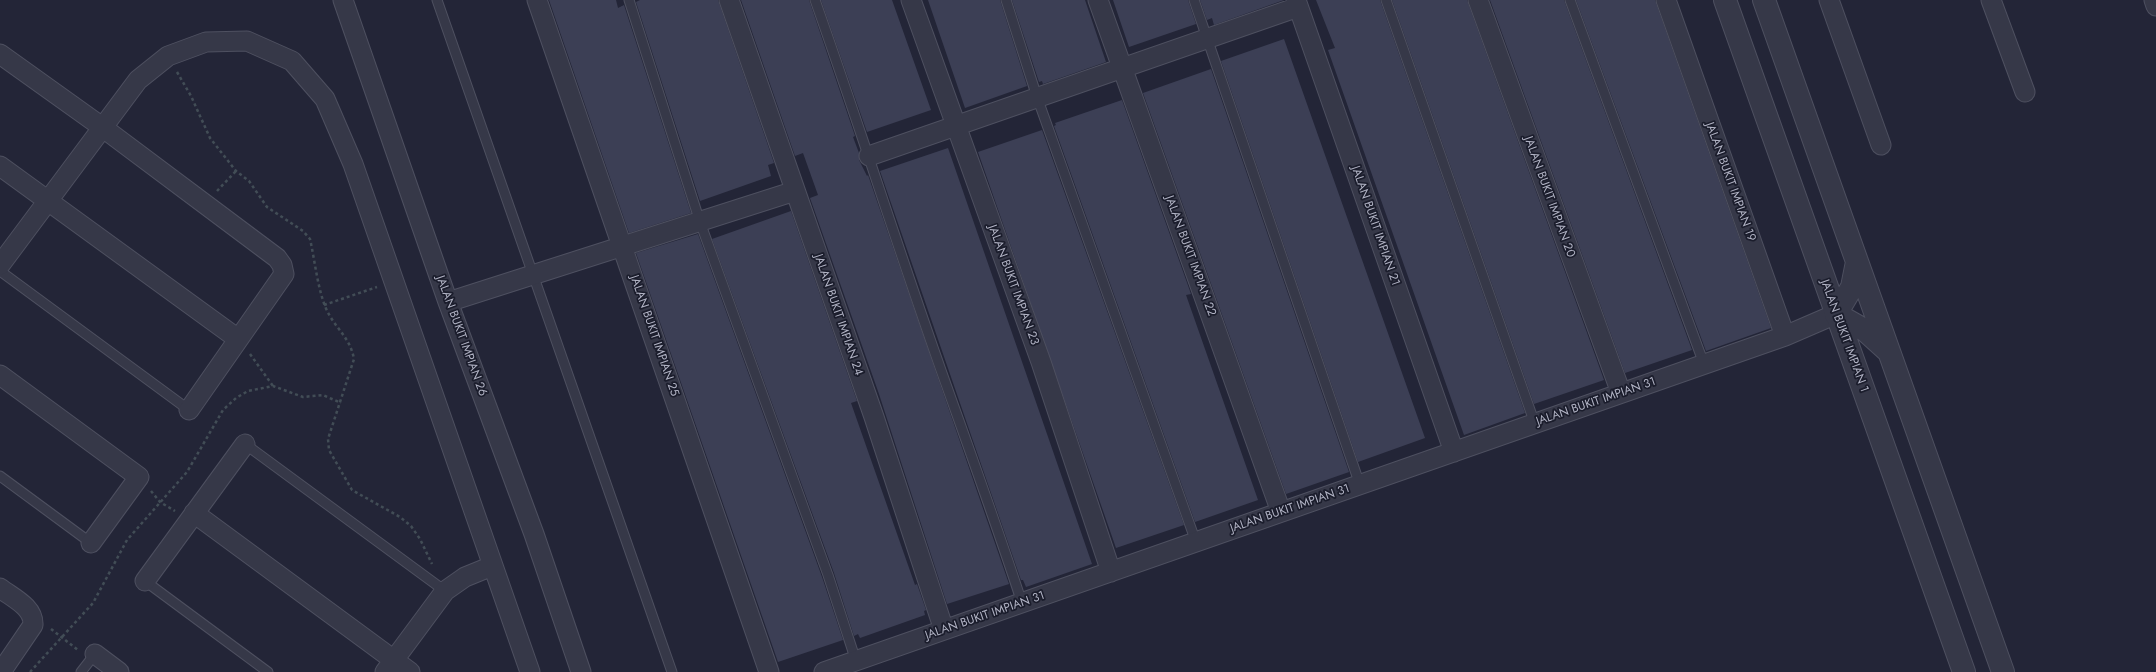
<!DOCTYPE html>
<style>
body{margin:0}
canvas{display:block;background:#232537}
</style>
<canvas width="2156" height="672"></canvas>
<script>
const ctx = document.querySelector('canvas').getContext('2d');
ctx.lineJoin = 'round';
function fill(path, color) { ctx.fillStyle = color; ctx.fill(path, 'evenodd'); }
function stroke(path, color, width, dash) { ctx.strokeStyle = color; ctx.lineWidth = width; ctx.lineCap = dash ? 'butt' : 'round'; ctx.setLineDash(dash || []); ctx.stroke(path); }
function write(font, color, halo, rows, align = 'center') {
  ctx.font = font + ' Jost,sans-serif'; ctx.lineWidth = 3.5; ctx.setLineDash([]); ctx.textBaseline = 'middle'; ctx.strokeStyle = halo; ctx.fillStyle = color; for (const [text, x, y, turn = 0] of rows) {
    ctx.save(); ctx.translate(x, y); ctx.rotate((+turn || 0) * Math.PI / 180); ctx.textAlign = isNaN(turn) ? turn : align; if (halo) ctx.strokeText(text, 0, 0); ctx.fillText(text, 0, 0); ctx.restore();
  }
}
const building = new Path2D(`
 M549 0H616L618 8 624 5 691 213 629 233Z
 M640 0H718L774 163 768 165 771 176 700 201 636 2Z
 M741 0H809L855 136 853 137 859 153V160L867 176 868 175 1009 584 947 604 879 394 810 198 818 195 803 153 795 156Z
 M821 0H892L931 110 867 132Z
 M928 0H1000L1027 86 965 108Z
 M1012 0H1085L1106 62 1043 84 1042 81 1039 82Z
 M1113 0H1188L1196 24 1129 47Z
 M1200 0H1284L1214 25 1212 18 1207 20Z
 M1316 0H1380L1525 413 1464 435 1328 50 1335 48Z
 M1392 0H1467L1604 380 1534 404Z
 M1490 0H1564L1692 350 1625 373Z
 M1576 0H1655L1771 328 1706 351Z
 M1284 39 1425 438 1358 462 1221 61Z
 M1211 69 1349 472 1286 494 1143 93Z
 M1122 100 1191 294 1186 295 1258 500 1195 522 1054 126 1056 125 1055 123Z
 M1042 130 1184 525 1116 548 978 152Z
 M948 148 1092 564 1026 587 1023 580H1021L880 171Z
 M791 211 857 401 851 403 915 585 917 584 926 610 924 611 925 615 860 638 858 634 854 636 834 573 712 239Z
 M698 234 822 577 843 640 778 662 636 253Z`);
const path = new Path2D(`
 M177 72 191 96 210 138 236 171 249 181 267 207 303 231 310 239C315 261 317 285 325 306 333 327 350 336 354 359L328 439 329 450 352 490 400 517 411 526 420 539 432 564
 M217 191 236 171
 M324 305 377 287
 M250 354 273 386
 M151 491 160 502 175 511
 M51 629 78 650
 M30 672 93 603 127 540 187 472 223 410 236 398 248 391 273 386 303 397 323 395 341 403`);
const service = new Path2D(`
 M437 0 672 672
 M629 0 700 222 828 575 856 661
 M815 0C859 124 898 249 942 373 969 449 997 526 1022 603
 M1006 0 1037 97 1196 542
 M1194 0 1360 485
 M1386 0 1535 424
 M1570 0 1704 364
 M0 271 189 410
 M245 444 445 591
 M0 476 91 543
 M145 581 268 672
 M81 672 95 654`);
const minor = new Path2D(`
 M343 0 448 302 534 534 581 672
 M537 0 769 672
 M729 0 874 417 944 630
 M911 0 1041 362 1111 572
 M1098 0 1281 512
 M1296 0 1454 452
 M1478 0 1621 393
 M1829 0 1881 145
 M1991 0 2025 92
 M2154 0 2156 6
 M0 54 102 127 277 258 282 265 284 274 189 410
 M869 156 1298 7
 M0 166 238 339
 M0 265 138 80 168 56 206 42 247 41 292 61 325 99 353 164 530 672
 M448 302 795 191
 M1785 336 1836 314
 M0 375 139 477 91 543
 M194 513 410 672
 M145 581 245 444
 M0 588C13 598 34 607 33 625L1 672
 M95 654 119 672
 M385 672 445 591 465 577 492 566
 M824 672 1785 336 1666 0`);
const tertiary = new Path2D(`
 M1725 0 1964 672
 M1764 0 2003 672
 M1836 314 1866 331 1887 350
 M1836 314 1852 287 1857 262`);
const streetNames = [
 ["JALAN BUKIT IMPIAN 19",1730,182,70],
 ["JALAN BUKIT IMPIAN 20",1549,197,70],
 ["JALAN BUKIT IMPIAN 21",1375,226,71],
 ["JALAN BUKIT IMPIAN 22",1190,256,70],
 ["JALAN BUKIT IMPIAN 23",1013,285,70],
 ["JALAN BUKIT IMPIAN 24",838,315,71],
 ["JALAN BUKIT IMPIAN 26",461,336,70],
 ["JALAN BUKIT IMPIAN 25",654,336,71],
 ["JALAN BUKIT IMPIAN 1",1844,336,70],
 ["JALAN BUKIT IMPIAN 31",1596,402,-19],
 ["JALAN BUKIT IMPIAN 31",1290,509,-19],
 ["JALAN BUKIT IMPIAN 31",985,616,-19]
];
fill(building, '#3c3f55');
stroke(service, '#4e5060', 11);
stroke(minor, '#4e5060', 21);
stroke(tertiary, '#4e5060', 24);
stroke(path, '#424d56', 2.5, [3, 3]);
stroke(service, '#363848', 9);
stroke(minor, '#363848', 19);
stroke(tertiary, '#363848', 22);
write('12px', '#b1b3c4', '#1b1d2c', streetNames);
</script>
